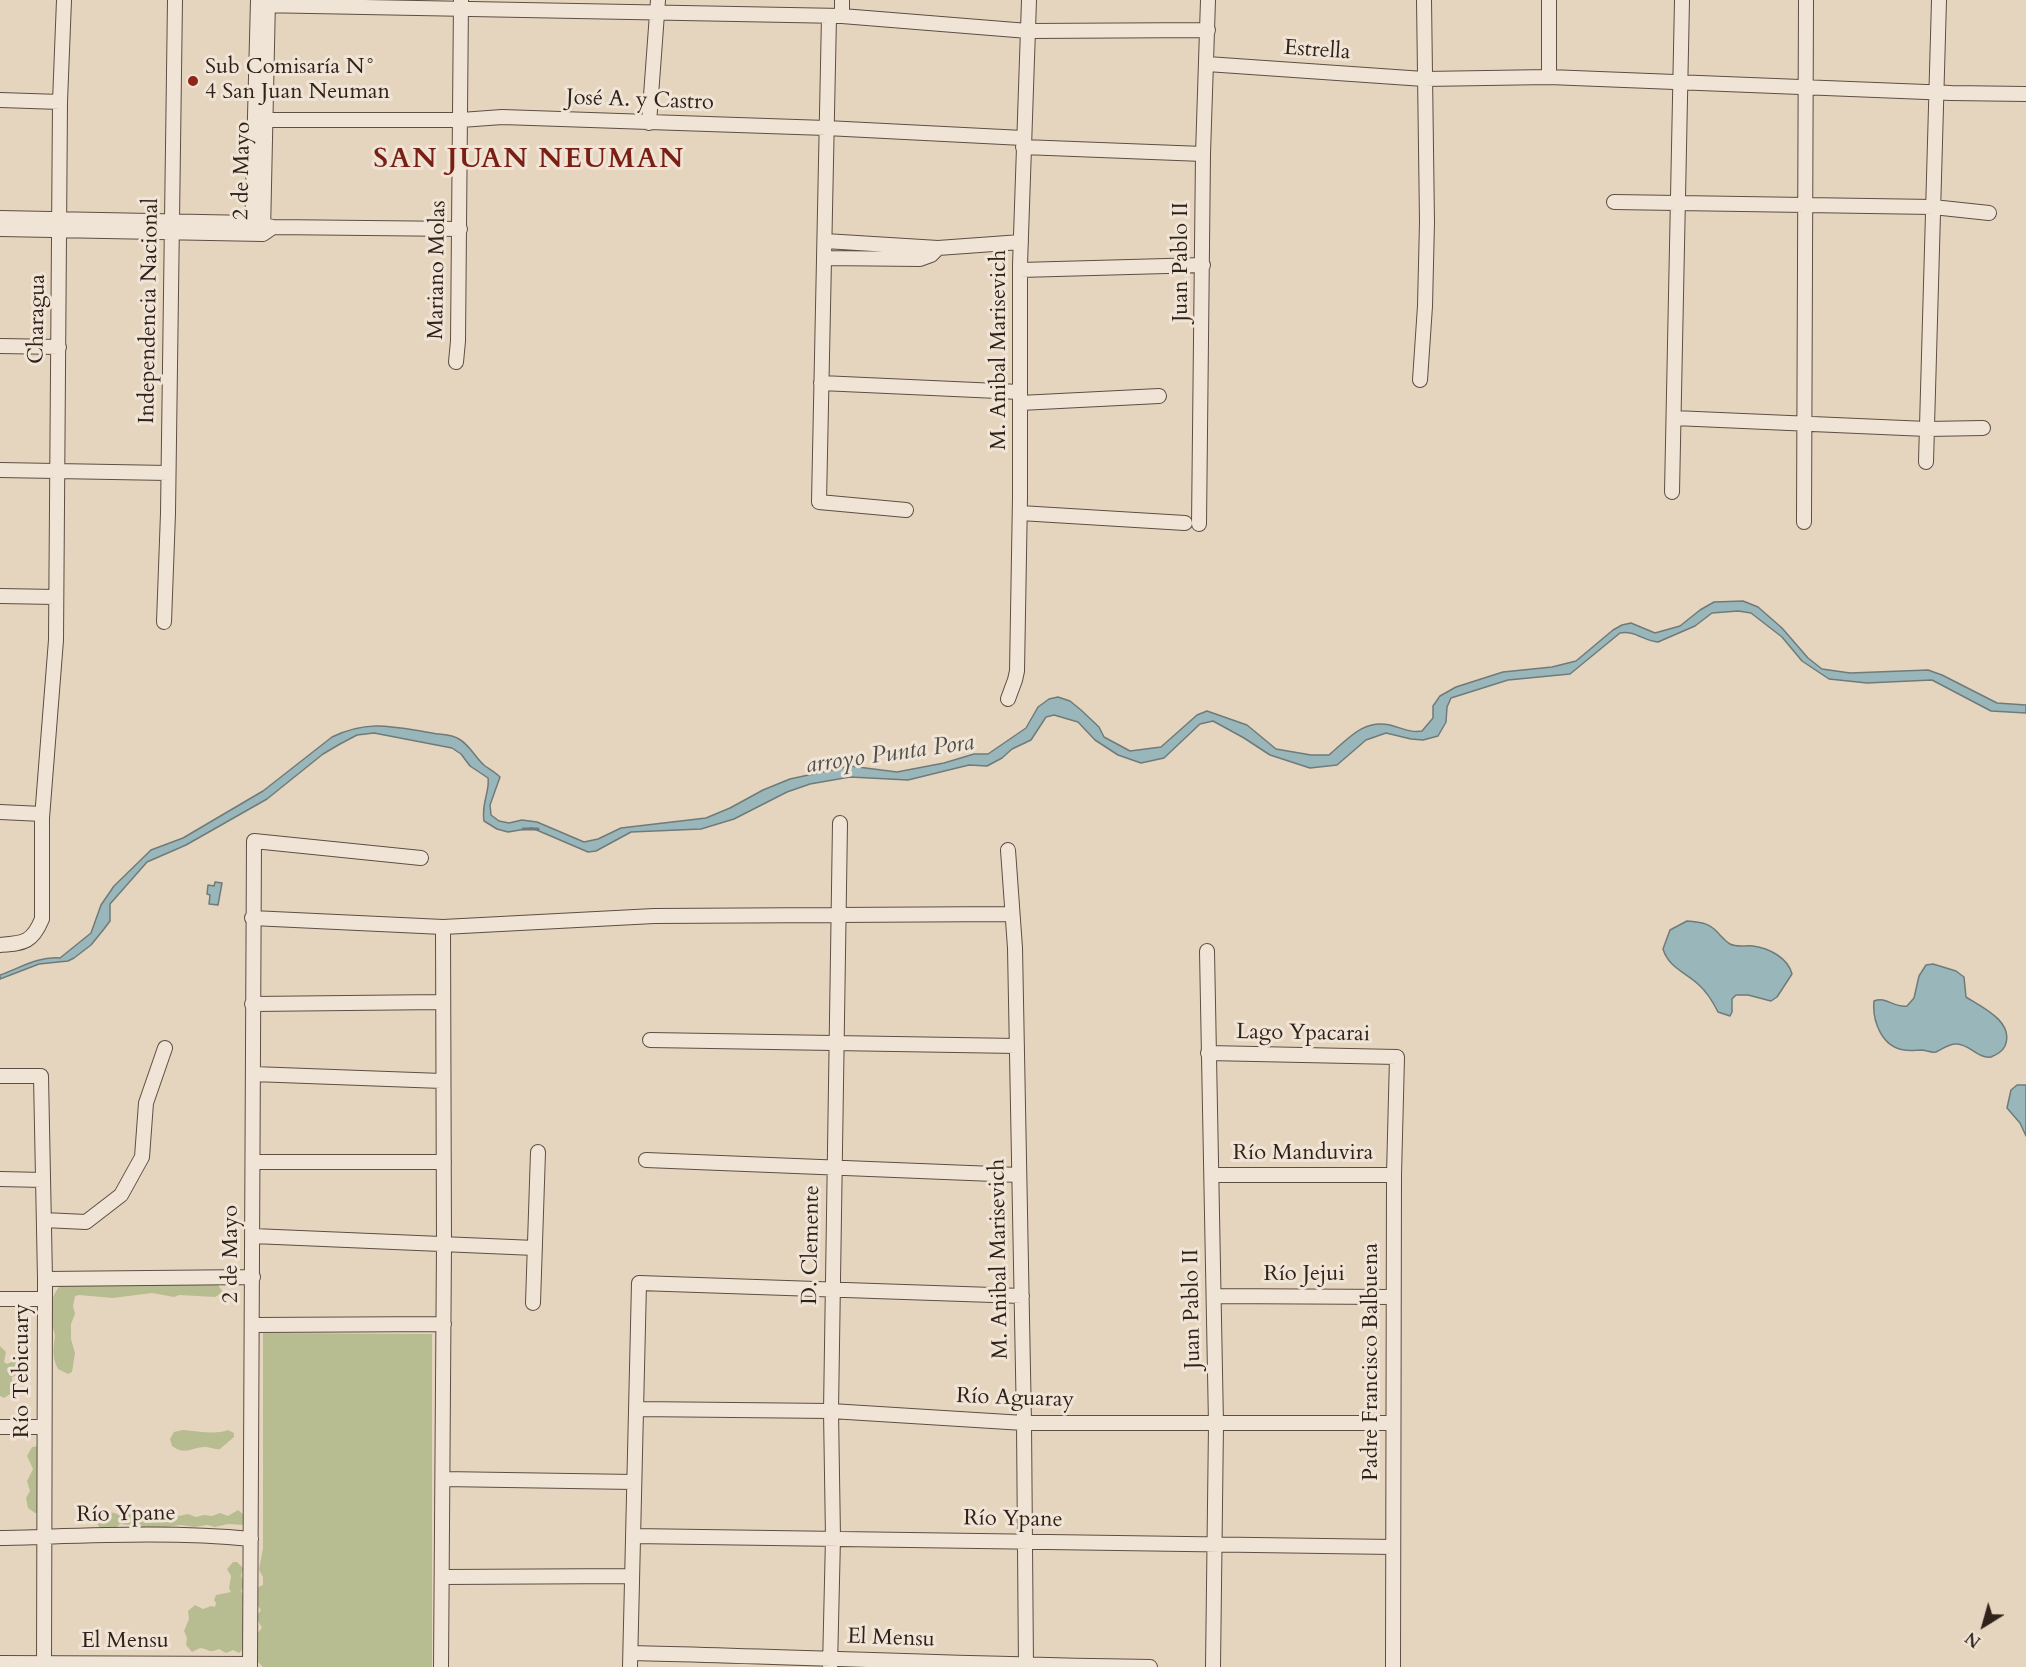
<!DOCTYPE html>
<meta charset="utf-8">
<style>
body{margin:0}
#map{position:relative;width:2026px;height:1667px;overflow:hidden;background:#e6d5be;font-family:Cardo,serif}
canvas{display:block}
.north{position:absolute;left:1954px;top:1595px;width:60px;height:60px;-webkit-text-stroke:4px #efe4d5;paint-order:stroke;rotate:217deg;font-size:16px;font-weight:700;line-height:24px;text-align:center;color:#30211a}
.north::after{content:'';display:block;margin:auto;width:21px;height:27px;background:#30211a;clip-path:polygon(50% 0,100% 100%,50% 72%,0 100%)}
</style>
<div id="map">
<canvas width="2026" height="1667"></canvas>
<div class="north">N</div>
</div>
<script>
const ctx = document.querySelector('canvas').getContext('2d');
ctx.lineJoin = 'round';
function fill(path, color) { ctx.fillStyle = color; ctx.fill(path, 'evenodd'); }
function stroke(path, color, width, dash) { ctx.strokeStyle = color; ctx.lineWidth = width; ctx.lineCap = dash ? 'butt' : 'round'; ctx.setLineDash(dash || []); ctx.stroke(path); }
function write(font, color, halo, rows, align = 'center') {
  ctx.font = font + ' Cardo,serif'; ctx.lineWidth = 6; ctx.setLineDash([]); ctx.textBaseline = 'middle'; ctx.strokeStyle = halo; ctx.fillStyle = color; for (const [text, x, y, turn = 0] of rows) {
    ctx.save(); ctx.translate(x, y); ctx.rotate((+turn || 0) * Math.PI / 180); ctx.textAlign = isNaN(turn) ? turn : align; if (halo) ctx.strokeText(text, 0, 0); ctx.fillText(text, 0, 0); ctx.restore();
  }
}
const green = new Path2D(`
 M209 1282 218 1285 223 1292 215 1297 179 1295 174 1297 152 1293 113 1298 79 1295 75 1296 73 1306 75 1314 71 1324V1339L75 1353 72 1372 68 1374 58 1369C52 1357 53 1349 55 1337 55 1332 52 1327 52 1322 49 1310 51 1295 60 1286L175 1285Z
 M263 1333 432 1334V1667H263L257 1661 253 1638 262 1628 256 1617 261 1610 257 1605 256 1588 263 1585V1577L259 1570 263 1548Z
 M0 1346 6 1352 4 1362 7 1364 14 1361 21 1366 17 1370 20 1374 12 1377 13 1392 4 1398 0 1396Z
 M183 1430C198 1431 214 1435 228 1430L234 1433V1437L220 1449C214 1450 210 1447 205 1447 192 1447 186 1456 172 1446L170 1439 174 1432Z
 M39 1446 41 1512 35 1513 28 1508 26 1498 30 1491 27 1481 33 1469 27 1456 32 1447Z
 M238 1510 244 1515 245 1523 242 1525 228 1524 215 1527 207 1525 194 1527 181 1525 151 1529 138 1526 120 1524 114 1530H101L96 1522 101 1514C108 1512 116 1511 121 1517L133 1513 162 1511 179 1516 188 1514 196 1517 204 1515 212 1516 220 1513 228 1516Z
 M233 1562H237L243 1568 241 1576 245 1584 241 1591 246 1599 242 1607C245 1616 247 1628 242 1636L244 1639V1648L239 1653 233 1650 226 1653 219 1649C207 1654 210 1649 200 1648L192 1652 186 1645 187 1638 184 1631 189 1619 188 1611 195 1605 203 1609 211 1606 215 1607 216 1603 214 1600 216 1595 231 1592 229 1588 231 1576 227 1569Z`);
const water = new Path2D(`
 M1743 601 1758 607 1782 628 1808 658 1822 669 1850 673 1928 670 1942 675 1997 703 2026 705V713L1991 711 1932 680 1867 683 1829 679 1802 661 1782 637 1751 613 1738 611 1712 613 1695 626 1658 642C1644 641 1634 630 1620 633L1570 674 1508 680 1451 698 1447 707 1446 722 1438 736 1423 740 1411 739 1386 733 1366 740 1337 765 1310 768 1270 755 1244 738 1213 721 1200 724 1164 758 1141 763 1118 755 1095 740 1078 722 1054 715 1046 717 1031 740 1012 749 1002 758 987 766 969 765 908 780 850 777 810 784 787 792 734 819 701 829 631 832 596 851 588 852 532 828 508 832 497 829 484 821C481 803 490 792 488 778L470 766 461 754 452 748 374 733 357 735 340 744 323 754 267 799 186 845 147 862 110 904V921L104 929 91 945 74 958 68 961 39 964 0 979V975C20 968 38 956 60 958L91 933 101 905 114 886 151 850 183 838 263 791 332 737C369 719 394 727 432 733 442 735 451 734 459 739 471 746 475 758 485 766 491 770 495 772 500 777L490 805 491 815 499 821 509 823 522 820 537 822 584 842 598 839 621 828 706 818 730 808 763 790 790 779 850 766 897 772 944 763 974 754H988L1026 728 1038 707 1049 699 1058 697 1070 701 1081 710 1099 727 1104 737 1130 751 1161 747 1197 715 1207 711 1247 725 1276 749 1311 755H1329C1348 739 1363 719 1390 725 1402 728 1410 733 1422 731L1433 718V706L1440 696 1456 687 1503 672 1552 667 1576 661 1613 630 1622 625 1631 623 1655 633 1680 626 1700 610 1714 602Z
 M215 882 222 883 218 905 209 904 210 895 207 894 208 885 214 886Z
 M1687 921C1702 922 1710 923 1720 935 1723 938 1726 942 1730 944 1738 948 1745 945 1753 946 1769 948 1788 958 1792 974L1777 997 1771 1001 1748 995H1736L1732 999V1012L1730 1016 1718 1012C1713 1002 1708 993 1699 985 1685 972 1669 968 1663 949L1670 930Z
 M1933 964 1956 971 1964 977 1966 997C1982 1007 2015 1022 2005 1046 2002 1052 1996 1055 1991 1057 1978 1059 1969 1044 1957 1044 1949 1043 1943 1049 1936 1052 1932 1053 1928 1051 1923 1050 1917 1050 1910 1051 1904 1050 1882 1047 1872 1021 1874 1001 1886 996 1894 1008 1907 1006L1914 998 1919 976 1926 965Z
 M2017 1085H2026V1136L2020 1123 2007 1108 2011 1090Z`);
const stream = new Path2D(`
 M523 829H538`);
const minor = new Path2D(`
 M258 5 842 16 1028 31 1208 30
 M829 16 819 502 906 510
 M842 16V0
 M1207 64 1424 79 1549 77 1951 93 2026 94
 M1549 77V0
 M0 100 60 102
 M255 120H461L502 117 826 128 1023 138
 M649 123 658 0
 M1023 147 1203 154
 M1614 202 1933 207 1989 213
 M0 218 252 223 273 227 460 229
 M0 229 263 234 273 227
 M252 232 258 0
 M263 232 268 0
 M938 248 1021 242
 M824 258 920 259 931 255 938 248 825 241
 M1020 270 1203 265
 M0 346 59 347
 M456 362 458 341 461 0
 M1420 380 1425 306 1427 222 1424 0
 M821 383 1020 392
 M1020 403 1159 396
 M1674 418 1927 429 1983 428
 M1926 462 1939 0
 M0 470 168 473
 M1672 492 1682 0
 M1020 513 1185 523
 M1804 522 1806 0
 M1199 524 1203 154 1208 0
 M0 596 56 597
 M164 622 168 513 175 0
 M1008 699 1015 680 1017 671 1020 497V265L1029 0
 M0 812 42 814V919C32 943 24 943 0 945
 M42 818 56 640 60 102 64 0
 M1008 850 1015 948 1024 1423 1026 1667
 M252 918 443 927 654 916 1012 914
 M1207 951 1216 1424 1213 1667
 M252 1004 443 1002
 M650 1040 1017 1046
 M1208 1053 1397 1057 1394 1175 1393 1667
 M253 1074 442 1081
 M0 1076H41L45 1279 44 1667
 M646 1160 1019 1175
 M253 1162H444
 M1212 1175H1394
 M0 1179 43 1180
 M44 1220 86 1222 121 1195 142 1157 146 1103 165 1048
 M253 1236 535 1248
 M45 1279 253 1277
 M1214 1296 1393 1297
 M0 1299H44
 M533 1303 538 1152
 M253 1325 444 1324
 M636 1409 831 1411 1024 1423H1393
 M0 1427H44
 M443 1479 634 1482
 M633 1536 1393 1547
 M0 1538C84 1536 168 1531 251 1539
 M442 1577 632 1576
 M631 1653C804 1657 977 1665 1150 1667
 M0 1663 250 1664
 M250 1667 254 841 421 858
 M441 1667 444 1244 443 927
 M630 1667 639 1283 1022 1296
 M830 1667 833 1538 831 1411 840 823`);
const markers = [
 [193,81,6,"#8f2418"]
];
const streetNames = [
 ["Estrella",1317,51,4],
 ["José A. y Castro",640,101,2],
 ["2 de Mayo",243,171,-89],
 ["Juan Pablo II",1182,262,-90],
 ["Mariano Molas",438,270,-89],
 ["Independencia Nacional",150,311,-89],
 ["Charagua",38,319,-89],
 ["M. Anibal Marisevich",1000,350,-90],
 ["Lago Ypacarai",1303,1034,1],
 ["Río Manduvira",1303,1154],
 ["D. Clemente",812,1245,-89],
 ["2 de Mayo",232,1254,-90],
 ["M. Anibal Marisevich",1000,1259,-91],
 ["Río Jejui",1304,1275],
 ["Juan Pablo II",1193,1309,-91],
 ["Padre Francisco Balbuena",1372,1362,-90],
 ["Río Tebicuary",23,1371,-90],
 ["Río Aguaray",1015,1399,2],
 ["Río Ypane",126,1515,-1],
 ["Río Ypane",1013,1520,1],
 ["El Mensu",891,1639,2],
 ["El Mensu",125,1642]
];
const poiNames = [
 ["Sub Comisaría N°",205,68],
 ["4 San Juan Neuman",205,93]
];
const waterNames = [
 ["arroyo Punta Pora",890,755,-8]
];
const districtNames = [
 ["SAN JUAN NEUMAN",529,161]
];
fill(green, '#b7bd90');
fill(water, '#99b7ba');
stroke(water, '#6f7b7a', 1.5);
stroke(stream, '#6f7b7a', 3);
stroke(minor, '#5e4e43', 16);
stroke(minor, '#efe4d5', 14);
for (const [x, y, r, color] of markers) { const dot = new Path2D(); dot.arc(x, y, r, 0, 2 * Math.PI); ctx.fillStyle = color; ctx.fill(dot); stroke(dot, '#efe4d5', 2); }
write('22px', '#30211a', '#efe4d5', streetNames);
write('22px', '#30211a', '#efe4d5', poiNames, 'left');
write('italic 24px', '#504e4a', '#efe4d5', waterNames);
ctx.letterSpacing = '1.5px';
write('bold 28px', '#7a1f14', '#efe4d5', districtNames);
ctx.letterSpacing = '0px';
</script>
